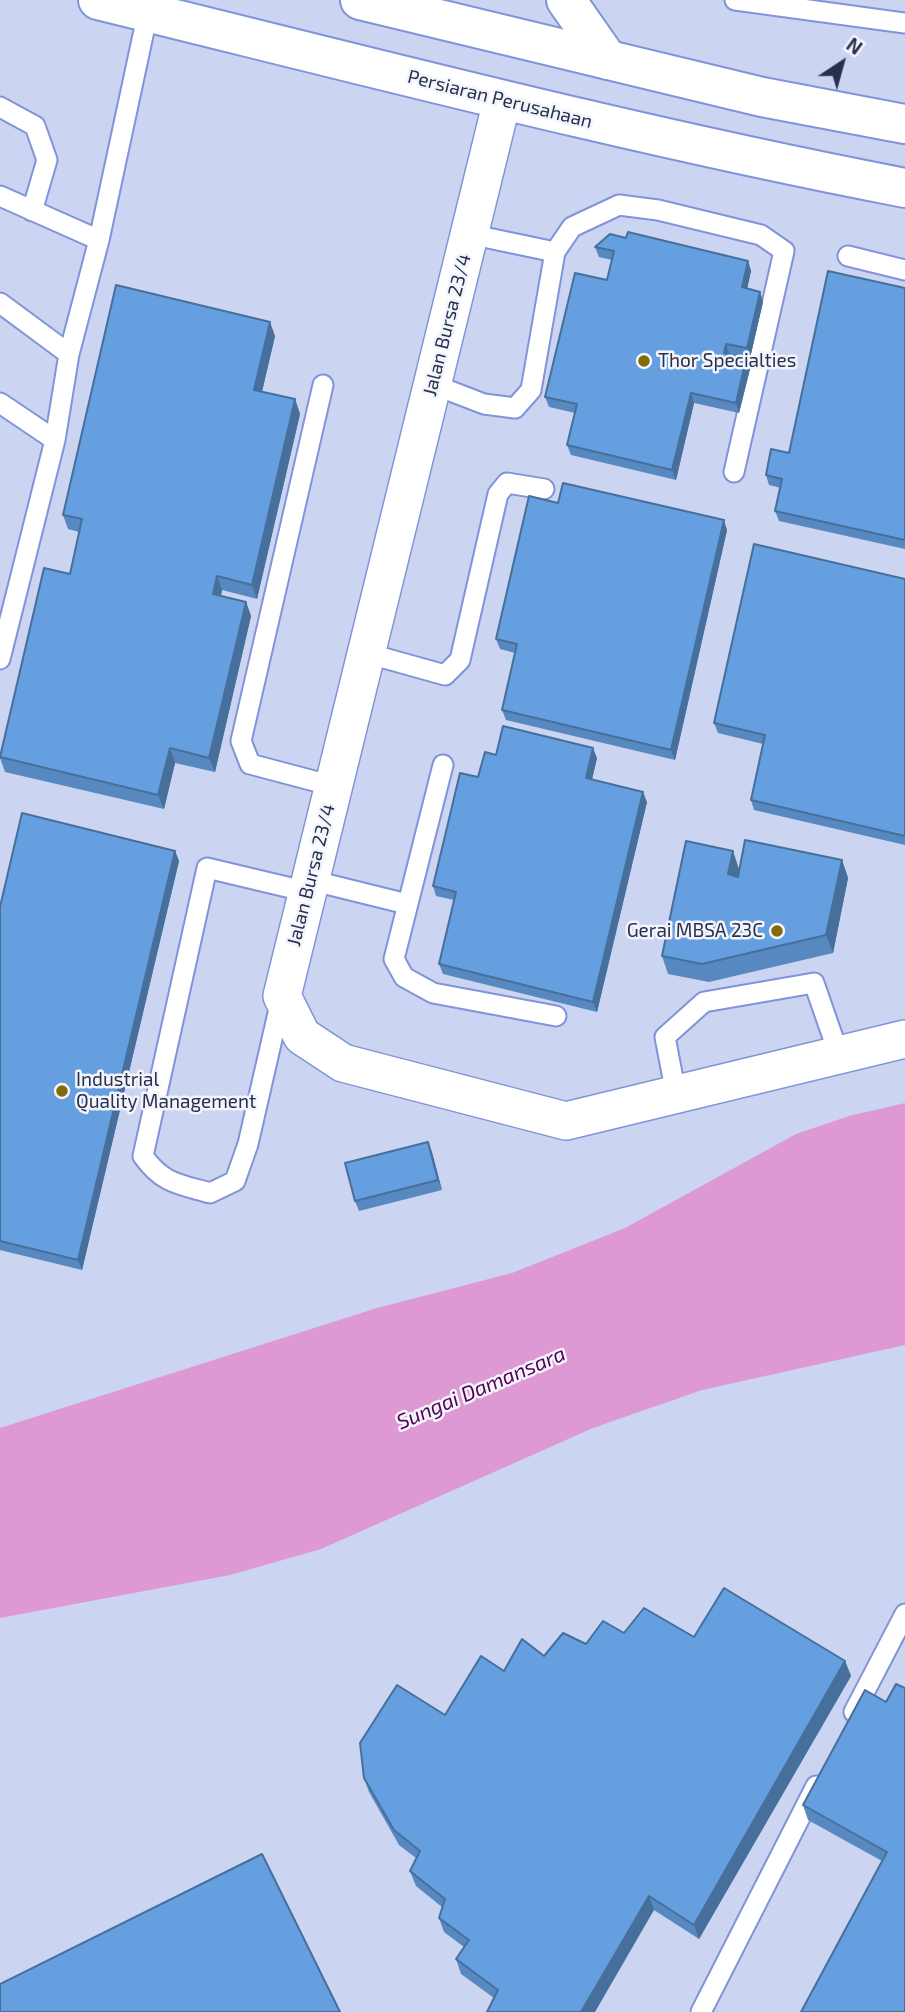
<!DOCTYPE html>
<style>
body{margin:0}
#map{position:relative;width:905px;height:2012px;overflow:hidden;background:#cbd4f1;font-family:"Exo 2",sans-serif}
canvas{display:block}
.north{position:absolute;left:807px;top:28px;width:70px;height:70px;-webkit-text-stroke:5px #f3f5fd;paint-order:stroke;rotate:36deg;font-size:19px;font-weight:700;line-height:28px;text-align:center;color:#29304d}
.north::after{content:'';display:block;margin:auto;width:24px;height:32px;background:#29304d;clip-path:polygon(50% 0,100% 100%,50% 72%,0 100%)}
</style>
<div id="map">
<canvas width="905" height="2012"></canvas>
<div class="north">N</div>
</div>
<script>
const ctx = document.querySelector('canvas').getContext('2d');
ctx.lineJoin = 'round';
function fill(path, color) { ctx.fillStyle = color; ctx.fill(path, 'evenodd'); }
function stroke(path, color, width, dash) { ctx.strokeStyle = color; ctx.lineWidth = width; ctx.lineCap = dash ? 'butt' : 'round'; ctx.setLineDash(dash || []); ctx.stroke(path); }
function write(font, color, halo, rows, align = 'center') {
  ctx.font = font + ' "Exo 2",sans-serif'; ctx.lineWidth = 5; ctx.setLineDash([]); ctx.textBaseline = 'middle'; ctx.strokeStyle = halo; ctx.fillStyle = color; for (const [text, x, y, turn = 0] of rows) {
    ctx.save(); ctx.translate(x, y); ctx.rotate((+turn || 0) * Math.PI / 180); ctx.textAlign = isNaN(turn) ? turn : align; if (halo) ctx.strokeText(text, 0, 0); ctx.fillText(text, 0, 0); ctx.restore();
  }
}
const water = new Path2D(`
 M905 1103V1345L702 1390 593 1428 321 1549 230 1575 0 1618V1428L377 1308 512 1273 625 1228 796 1134 849 1116Z`);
const service = new Path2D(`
 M735 0 905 23
 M0 107 35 126 47 160 32 211
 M0 196 99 240
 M469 234 555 252
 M848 256 905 270
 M0 303 69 354
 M432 384 484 404 515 408 531 390 555 252 572 227 619 205 658 210 761 235 784 251 734 472
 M323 385 241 741 250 764 333 786
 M0 403 55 440
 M366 653 445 675 460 660 498 494 507 483 544 489
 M0 659 55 440 69 354 99 240 148 12
 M443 765 394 959 404 977 433 993 556 1016
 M310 880 407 904
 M281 1000 248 1144 235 1181 210 1193C179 1184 163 1184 143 1156L207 868 308 892
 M676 1094 665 1037 704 1002 814 983 839 1055
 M854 1712 905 1614
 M701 2012 816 1786`);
const minor = new Path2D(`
 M502 101 282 996 302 1036 343 1063 566 1121 905 1039`);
const tertiary = new Path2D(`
 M566 0 608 60`);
const secondary = new Path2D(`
 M98 0C367 66 634 136 905 188
 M360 0 762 97 905 124`);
const wall = new Path2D(`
 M626 238 748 261 751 271 747 289 760 292 763 302 750 358 729 354V355L746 359 750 369 739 413 694 403 676 480 571 455 567 445 575 413 549 407 545 397 607 280 612 260 599 257 595 247Z
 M905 288V549L779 521 775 511 781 488 769 485 766 475 789 453Z
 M275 336 262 392 295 399 300 414 257 599 222 590 221 596 246 602 251 616 215 772 175 763 164 809 5 772 0 758 70 574 79 532 68 529 63 515Z
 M558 503 727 530 675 760 506 720 502 710 515 653 500 649 496 639Z
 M905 579V845L754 810 751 800 763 744 718 733 714 723Z
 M496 755 597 758 592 779 647 802 597 1012 443 974 439 964 454 900 436 896 433 886 478 777Z
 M175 851 179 861 82 1270 0 1250V907Z
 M842 860 848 878 833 953 709 982 668 974 662 956 739 869Z
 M428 1142 442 1190 359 1211 355 1201Z
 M624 1633 694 1637 845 1661 851 1676 699 1939 654 1910 494 1998 461 1974 456 1959 464 1947 444 1932 439 1918 442 1907 416 1886 410 1871 416 1858 399 1845 369 1792 364 1778 445 1715 504 1671 544 1656Z
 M886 1702 905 2012 882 1861 808 1820 803 1805Z`);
const shadedWall = new Path2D(`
 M748 261 751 271 745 298 742 287Z
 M760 292 763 302 750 358 747 348Z
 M270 322 275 336 259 404 254 390Z
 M726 344 729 354 728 363 724 353Z
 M746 359 750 369 739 413 736 403Z
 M691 393 694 403 676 480 672 470Z
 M295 399 300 414 257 599 252 585Z
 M724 520 727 530 675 760 671 750Z
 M217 576 222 590 218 608 213 594Z
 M246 602 251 616 215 772 209 758Z
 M170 748 175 763 164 809 158 795Z
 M593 748 597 758 590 788 586 778Z
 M643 792 647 802 597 1012 593 1002Z
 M175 851 179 861 82 1270 78 1260Z
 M733 851 739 869 734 892 728 874Z
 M842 860 848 878 833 953 826 935Z
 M428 1142 432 1152 442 1190 438 1180Z
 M845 1661 851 1676 699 1939 694 1925Z
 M649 1896 654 1910 595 2012H581Z`);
const building = new Path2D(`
 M628 232 748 261 742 287 760 292 747 348 726 344 724 353 746 359 736 403 691 393 672 470 567 445 577 404 545 397 575 273 607 280 614 251 595 247 610 234 626 238Z
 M828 271 905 288V540L775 511 782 479 766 475 771 449 789 453Z
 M116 285 270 322 254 390 295 399 252 585 217 576 213 594 246 602 209 758 170 748 158 795 0 757 44 568 70 574 82 519 63 515Z
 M563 483 724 520 671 750 502 710 517 644 496 639 529 496 558 503Z
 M754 544 905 579V836L751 800 765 735 714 723Z
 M503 726 593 748 586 778 643 792 593 1002 439 964 456 892 433 886 460 773 478 777 485 752 496 755Z
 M22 813 175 851 78 1260 0 1241V907Z
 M745 840 842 860 826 935 702 964 662 956 686 841 733 851 728 874 738 877Z
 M428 1142 438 1180 355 1201 345 1163Z
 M724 1588 845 1661 694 1925 649 1896 581 2012H487L498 1990 456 1959 469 1940 439 1918 445 1899 410 1871 420 1851 394 1830 364 1778 360 1743 397 1685 445 1715 481 1656 504 1671 522 1639 544 1656 563 1633 586 1644 603 1621 624 1633 644 1608 694 1637Z
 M896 1684 905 1688V2012H801L887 1852 803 1805 865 1690 886 1702Z
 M262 1854 340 2012H0V1984Z`);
const markers = [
 [644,361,7,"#846b06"],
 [777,931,7,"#846b06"],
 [62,1091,7,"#846b06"]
];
const streetNames = [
 ["Persiaran Perusahaan",500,99,14],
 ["Jalan Bursa 23/4",447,325,-76],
 ["Jalan Bursa 23/4",311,875,-76]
];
const poiNames = [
 ["Thor Specialties",658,361],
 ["Gerai MBSA 23C",763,931,"right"],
 ["Industrial",76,1080],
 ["Quality Management",76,1102]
];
const waterNames = [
 ["Sungai Damansara",481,1388,-23]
];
fill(water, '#de99d4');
stroke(service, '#8193d9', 23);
stroke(minor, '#8193d9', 40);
stroke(tertiary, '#8193d9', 42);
stroke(secondary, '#8193d9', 42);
stroke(service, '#fff', 19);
stroke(minor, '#fff', 37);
stroke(tertiary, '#fff', 38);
stroke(secondary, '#fff', 38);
fill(wall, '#5789c0');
fill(shadedWall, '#476f9c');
fill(building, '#659fdf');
stroke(building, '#476f9c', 2);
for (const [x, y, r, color] of markers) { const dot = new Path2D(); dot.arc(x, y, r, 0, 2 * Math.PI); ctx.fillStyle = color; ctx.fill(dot); stroke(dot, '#f3f5fd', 2.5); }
write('19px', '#29304d', '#f3f5fd', streetNames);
write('19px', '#29304d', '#f3f5fd', poiNames, 'left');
write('italic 21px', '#570051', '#f3f5fd', waterNames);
</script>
